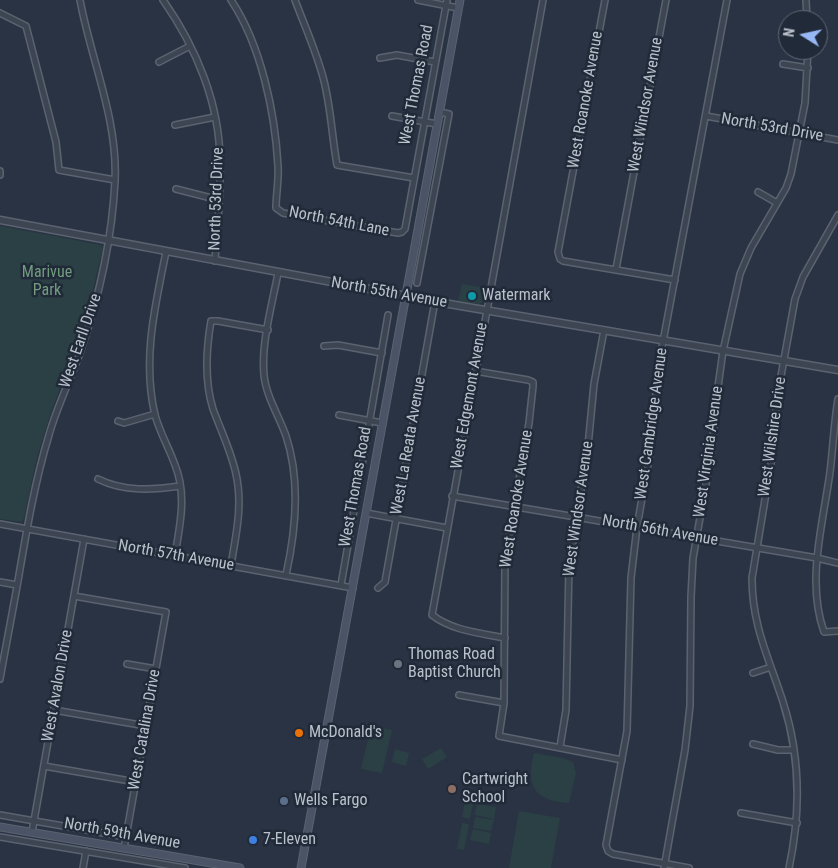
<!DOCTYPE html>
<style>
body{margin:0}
#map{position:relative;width:838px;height:868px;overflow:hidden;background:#293343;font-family:"Roboto Condensed",sans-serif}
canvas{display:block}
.north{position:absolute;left:778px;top:10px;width:50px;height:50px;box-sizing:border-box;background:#212a38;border:1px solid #5e6673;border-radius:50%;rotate:280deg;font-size:14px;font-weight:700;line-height:20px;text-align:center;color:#bac1cc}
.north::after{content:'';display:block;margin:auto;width:18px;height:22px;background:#97b8f5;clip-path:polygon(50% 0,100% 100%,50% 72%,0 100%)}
</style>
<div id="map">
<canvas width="838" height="868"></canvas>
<div class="north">N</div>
</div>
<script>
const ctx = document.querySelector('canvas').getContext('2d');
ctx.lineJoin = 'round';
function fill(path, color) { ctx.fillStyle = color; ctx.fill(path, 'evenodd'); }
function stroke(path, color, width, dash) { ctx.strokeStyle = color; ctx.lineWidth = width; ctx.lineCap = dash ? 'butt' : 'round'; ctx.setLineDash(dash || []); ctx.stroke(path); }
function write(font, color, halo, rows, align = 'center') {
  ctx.font = font + ' "Roboto Condensed",sans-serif'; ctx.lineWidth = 5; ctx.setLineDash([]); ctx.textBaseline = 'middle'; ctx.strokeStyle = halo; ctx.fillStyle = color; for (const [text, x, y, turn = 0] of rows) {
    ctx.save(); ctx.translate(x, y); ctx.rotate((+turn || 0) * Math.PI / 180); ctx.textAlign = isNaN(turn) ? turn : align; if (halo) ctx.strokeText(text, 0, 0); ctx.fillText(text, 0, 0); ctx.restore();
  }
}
const green = new Path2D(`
 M0 226 101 245 103 248 85 322 51 412 36 461 24 518 22 522 0 519Z
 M462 284 486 288 483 302 479 304 458 301Z
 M371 726 392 730 382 773 361 769Z
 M441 748 447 757 428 769 422 759Z
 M395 749 409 753 406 766 392 762Z
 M534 753 563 758 573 762 576 773 569 803C562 802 552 802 546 798 527 790 530 769 534 753Z
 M467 791 475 793 470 819 462 817Z
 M477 804 496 807 494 819 475 815Z
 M519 811 560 818 551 868H509Z
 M475 817 494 820 491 831 473 828Z
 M462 823 469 824 464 850 457 849Z
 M473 829 491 833 489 844 470 840Z`);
const minor = new Path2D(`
 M163 0C196 47 220 104 220 162 221 195 217 228 215 261
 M231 0C261 45 275 112 278 166 279 180 276 194 276 208L283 213 398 233 402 232 405 229 447 0
 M295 0C305 27 317 53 324 81 331 109 332 137 337 165L414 178
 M418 0 458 8
 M605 0 558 252 560 259 563 261 675 280
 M806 0 807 20
 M0 13 26 26 56 142 59 170 115 180
 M380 58 397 55 435 62
 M159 62 190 46
 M783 64 808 68
 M392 116 437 124
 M706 116 838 140
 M175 125 215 117
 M0 171V175
 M176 189 219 200
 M758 192 777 203
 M166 252C155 306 142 360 155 415 160 433 169 448 175 465 187 494 180 525 175 555
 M616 269 666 0
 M278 273C272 305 261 343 264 375 266 396 279 416 286 436 301 481 296 530 286 575
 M417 283 449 114 440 112
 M324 346 338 345 382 353
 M475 371 528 380 533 382V386L529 423 505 559 504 703 499 736 622 760
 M838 399C834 423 833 448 830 472 823 524 806 581 824 632L838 631
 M339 415 382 423
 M118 421 124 423 155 414
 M98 479C124 492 153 490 180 486
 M452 496 817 558 838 563
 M366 513 447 528
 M0 524 353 588
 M231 565C236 535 243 505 236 474 231 451 221 431 213 409 204 380 206 350 211 321H218L268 330
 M0 582 17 585
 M341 585 388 315
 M378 588 385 582 435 301
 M74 596 166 612 124 848
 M505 638C480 633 453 631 432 615L543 0
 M127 664 156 669
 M753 673 771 667
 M0 679C6 645 13 610 19 575 27 528 35 481 49 435 57 406 71 379 81 350 100 294 112 240 115 181 118 119 91 60 80 0
 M459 695 504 703
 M54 710 146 726
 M753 744 778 750H794
 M560 747 566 710 569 566 588 446 594 384 604 330
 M44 766 136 782
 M741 813 797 823
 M0 815 126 837
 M32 832 84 539
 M0 837 185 868
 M83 868 86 851
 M664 868 685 750 690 706 691 597 693 558 712 449 716 401 723 351 740 274 751 248 786 188 791 174 805 103 808 50
 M689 868 613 854 608 851 606 845 627 731 631 578 637 527 650 453 659 363 727 0
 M789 868C801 812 801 758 783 702 769 658 752 626 752 578L772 457 777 398 795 299 803 277 838 215`);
const tertiary = new Path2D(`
 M0 220 455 305 838 370`);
const secondary = new Path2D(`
 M0 827 240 868
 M301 868 460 0`);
const markers = [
 [472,296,5,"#0f9aa8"],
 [398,664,5,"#6b7280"],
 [299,733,5,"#e8710a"],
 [452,789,5,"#8d6e63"],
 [284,801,5,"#5c6f8a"],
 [253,840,5,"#3f7fe0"]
];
const streetNames = [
 ["West Thomas Road",417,85,-79],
 ["West Roanoke Avenue",586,100,-80],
 ["West Windsor Avenue",646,105,-80],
 ["North 53rd Drive",772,128,10],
 ["North 53rd Drive",217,199,-88],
 ["North 54th Lane",339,222,11],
 ["North 55th Avenue",389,293,10],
 ["West Earll Drive",81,341,-71],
 ["West Edgemont Avenue",470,396,-80],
 ["West Cambridge Avenue",652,424,-82],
 ["West Wilshire Drive",773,437,-82],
 ["West La Reata Avenue",409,446,-80],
 ["West Virginia Avenue",709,452,-82],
 ["West Thomas Road",356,487,-80],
 ["West Roanoke Avenue",517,499,-81],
 ["West Windsor Avenue",579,509,-82],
 ["North 56th Avenue",660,531,10],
 ["North 57th Avenue",176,556,10],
 ["West Avalon Drive",58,686,-80],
 ["West Catalina Drive",145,730,-80],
 ["North 59th Avenue",122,834,10]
];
const parkNames = [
 ["Marivue",47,273],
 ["Park",47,291]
];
const poiNames = [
 ["Watermark",482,296],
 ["Thomas Road",408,655],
 ["Baptist Church",408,673],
 ["McDonald's",309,733],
 ["Cartwright",462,780],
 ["School",462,798],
 ["Wells Fargo",294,801],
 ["7-Eleven",263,840]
];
fill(green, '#2b4044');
stroke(minor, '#5b6370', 8);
stroke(tertiary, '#5b6370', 9);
stroke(secondary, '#5b6370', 9);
stroke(minor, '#3d4553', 5);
stroke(tertiary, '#3d4553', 6);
stroke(secondary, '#4b5466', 7);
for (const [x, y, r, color] of markers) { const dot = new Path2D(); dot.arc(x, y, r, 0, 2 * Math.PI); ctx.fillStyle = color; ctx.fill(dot); stroke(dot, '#212a38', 2); }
write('16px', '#bac1cc', '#212a38', streetNames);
write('16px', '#729c7e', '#212a38', parkNames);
write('16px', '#bac1cc', '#212a38', poiNames, 'left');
</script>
